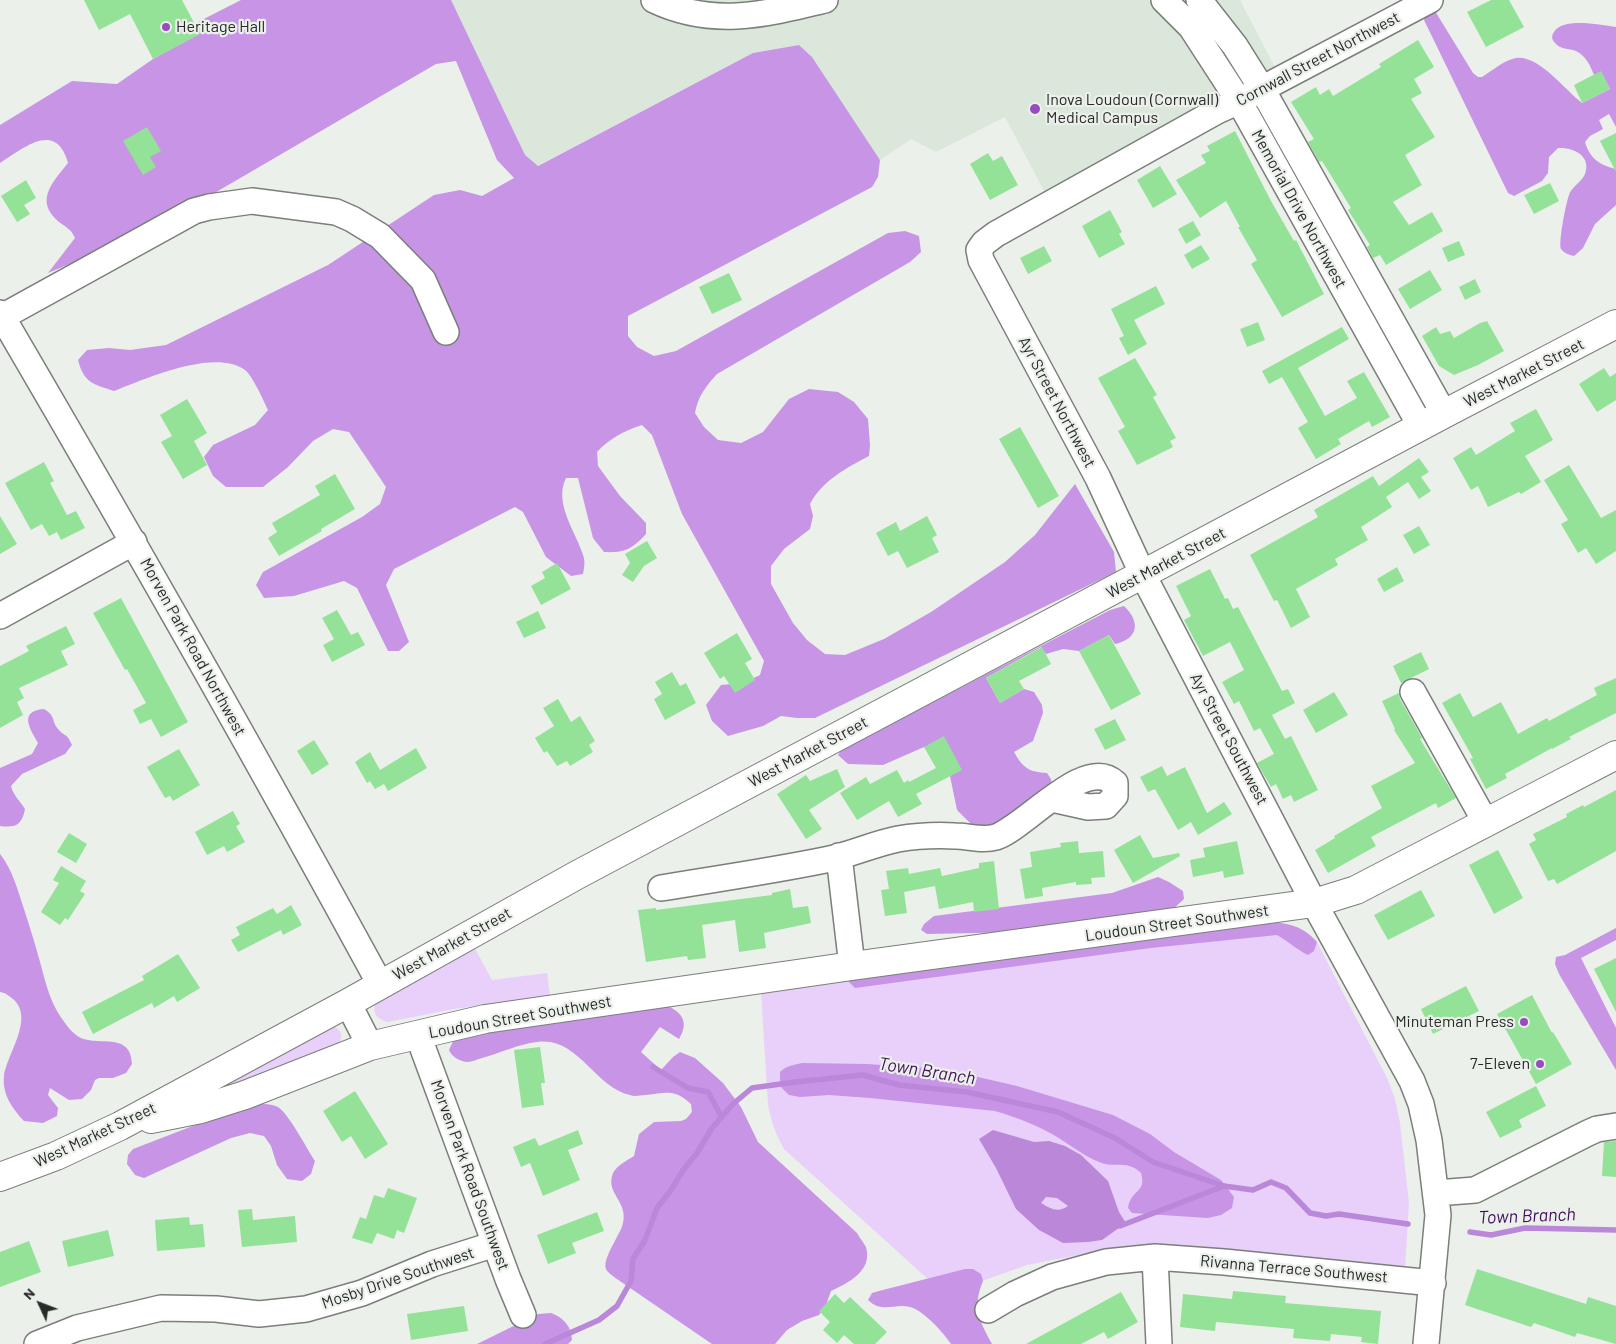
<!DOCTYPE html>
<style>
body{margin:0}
#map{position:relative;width:1616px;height:1344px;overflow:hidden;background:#ebf0eb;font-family:Barlow,sans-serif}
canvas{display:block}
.north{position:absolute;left:15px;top:1279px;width:50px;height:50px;-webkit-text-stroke:4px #ebf0eb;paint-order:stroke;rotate:313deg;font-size:14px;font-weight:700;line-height:20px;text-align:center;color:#282a28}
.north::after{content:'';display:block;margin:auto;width:18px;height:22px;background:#282a28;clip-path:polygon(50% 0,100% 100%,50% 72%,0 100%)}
</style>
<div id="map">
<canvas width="1616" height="1344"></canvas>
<div class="north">N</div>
</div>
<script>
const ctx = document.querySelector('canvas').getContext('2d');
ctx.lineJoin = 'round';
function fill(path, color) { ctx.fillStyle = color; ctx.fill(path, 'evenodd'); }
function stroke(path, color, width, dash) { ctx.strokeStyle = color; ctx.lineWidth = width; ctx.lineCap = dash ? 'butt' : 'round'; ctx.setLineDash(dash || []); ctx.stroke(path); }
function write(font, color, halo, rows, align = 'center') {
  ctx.font = font + ' Barlow,sans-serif'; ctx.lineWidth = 4.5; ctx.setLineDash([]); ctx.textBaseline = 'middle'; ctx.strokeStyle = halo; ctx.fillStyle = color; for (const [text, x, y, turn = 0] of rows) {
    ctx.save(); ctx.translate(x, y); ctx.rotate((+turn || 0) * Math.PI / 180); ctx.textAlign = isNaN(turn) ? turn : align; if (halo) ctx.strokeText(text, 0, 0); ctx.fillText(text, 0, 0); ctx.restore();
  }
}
const built = new Path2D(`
 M426 0H1240L1281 79 1051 204 1005 117 936 152 911 139 880 160 812 57 799 45 753 53 514 178Z`);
const green = new Path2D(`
 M1275 924C1294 927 1303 927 1317 942L1387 1078 1395 1099 1400 1123 1409 1203 1405 1269 1209 1248 1109 1249 1027 1265 954 1291 940 1290 784 1149C776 1135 771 1121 768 1105L761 992Z
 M473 945 492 980 547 973 550 996 454 1009 388 1022C375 1019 371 1011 377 999Z
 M334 1026C342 1031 343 1036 339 1045L237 1088 183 1102Z`);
const forest = new Path2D(`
 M241 0H451L525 155 538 166 753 53 799 45 812 57 880 160 878 177 872 187 628 316V336L637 347 654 356 676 351 888 233 905 231 919 236 921 252 910 262 717 374C706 386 698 396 695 413L704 427 718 440 741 443 763 432 789 399 809 389 838 392 854 402 868 419 870 445 869 456C846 468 822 481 810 504L813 516 810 529 784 549 771 566V584L793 623 807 640 825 654 845 655 884 639 931 612 1005 562 1035 535 1075 484 1114 552 1116 572 815 718H797L781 716 763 726 728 736 712 721 706 705 721 685 743 683 760 675 764 661 682 514 652 435 642 425C624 431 610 438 597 452L598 466 620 496 646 523V534C632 549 625 553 604 552L593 538 578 478H566C553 504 577 533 584 558 585 563 584 569 583 574L571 576 546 557 523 512 515 507 394 569 386 585 409 642 399 651H388L357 588 344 581 294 596 264 598 256 585 263 572 362 517 380 504 386 487 349 432 333 429 313 441 288 467 263 487H226L213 476 204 457 213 445 255 425 268 410C264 401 252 375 245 370 214 348 145 379 114 391 93 384 84 383 78 360L87 350 109 348 130 350 166 345 328 265 434 195 460 190 482 196 514 178 497 160 456 61 436 64 151 230 48 273 75 238C71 229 67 228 59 222 34 201 52 183 68 163 56 120 24 148 0 163V125L72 81 117 84 153 59 199 34 194 24Z
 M1435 11 1473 73 1478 77H1482C1492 71 1504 60 1516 58 1539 55 1565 90 1582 103L1610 89 1601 72 1594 75C1590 65 1586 56 1576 51 1568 48 1561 50 1555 43 1552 40 1551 36 1554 32 1563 17 1600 25 1616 27V127L1609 114 1599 120 1603 129 1590 136 1585 142C1590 159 1600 165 1616 169V205L1595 224 1583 248 1574 256C1569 255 1564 253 1561 249 1558 243 1566 203 1569 195 1571 187 1582 182 1585 174 1592 155 1572 147 1558 148L1549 157 1548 173 1542 181 1514 196 1508 193 1424 20 1425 13Z
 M1124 606C1141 622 1138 639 1115 644L1109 635 1079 651 1063 649 1046 654 1041 647 986 678 1000 703 1024 689 1034 692 1042 705 1043 713 1033 741 1014 752C1023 768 1029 772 1047 773L1051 779 1052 787 997 826 975 828 957 810 950 776 924 747 883 765 848 764 838 755 841 750 1110 610Z
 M44 709C56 716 51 720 58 729 65 737 67 733 72 745L65 754 22 774 11 786C13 795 20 801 25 809 22 825 16 828 0 826V768L32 754 38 743C30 729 18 711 44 709Z
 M0 854C12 869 17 888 23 906 29 925 35 943 40 962 45 980 49 999 60 1016 65 1023 72 1034 81 1038 100 1046 131 1032 132 1064L126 1073 113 1078H99L95 1080 91 1090 82 1099 69 1100 50 1088 48 1095 58 1108 57 1116 43 1123 24 1121C13 1109 2 1095 4 1076 7 1054 35 1018 13 999 9 996 6 993 0 992Z
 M1158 877 1169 882 1183 891 1184 899 1172 910 1023 932 927 934 921 930 924 924 934 916 1112 893Z
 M1267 921C1289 924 1302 925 1317 942L1314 951 1308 955C1297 950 1288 941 1277 935L1151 948 855 988 847 980Z
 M1616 928V940L1581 958 1616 1028V1070L1559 974 1555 964 1556 957 1565 955Z
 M666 1005C683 1013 689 1022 679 1039L660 1027 641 1052 661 1070 673 1057 680 1052 695 1058 723 1083 741 1107 758 1142 857 1233C859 1237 864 1243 866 1247 873 1271 848 1283 831 1291L826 1305 819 1315 802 1321 787 1330 775 1344H712L614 1277C612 1275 607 1272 606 1269 602 1258 621 1234 623 1223 628 1202 607 1194 612 1176 614 1167 626 1161 634 1156L639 1134 654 1122 681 1121 686 1119 692 1112 691 1104C674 1088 666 1093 645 1095 640 1095 635 1097 630 1095 594 1087 578 1036 537 1042 519 1044 500 1053 482 1058 478 1059 472 1062 467 1062 459 1061 452 1057 449 1050L455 1037Z
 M802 1063 867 1064 943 1069 1017 1086 1113 1115 1150 1134 1174 1152 1221 1180 1234 1197 1232 1208 1221 1215 1208 1218 1132 1213 1128 1208C1131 1189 1147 1193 1141 1173 1126 1159 1115 1169 1099 1162 1082 1155 1068 1143 1052 1134 1034 1124 1015 1117 995 1111L870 1098 829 1095 800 1097 789 1095 780 1086V1072C786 1066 793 1065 802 1063Z
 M250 1104C258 1104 271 1103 278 1107 289 1114 307 1149 315 1161L311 1174 302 1181 287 1179 277 1165 271 1146 264 1136 250 1133 231 1138 144 1178 135 1175 127 1164 128 1155 133 1149Z
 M965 1269H973L981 1274 983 1281C972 1307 979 1320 992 1344H951C944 1333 923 1310 910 1307 893 1303 883 1314 868 1300L872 1293 879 1291Z
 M551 1313C564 1318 571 1326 572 1340L568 1344H477L538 1314Z`);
const water = new Path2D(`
 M993 1130 1034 1142 1049 1141 1065 1146 1081 1155 1108 1181 1119 1212 1126 1223 1102 1240 1088 1242 1063 1243 1039 1230 1016 1209 996 1168 979 1139ZM1046 1197 1057 1198 1068 1206C1058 1213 1051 1209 1041 1203Z`);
const stream = new Path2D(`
 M653 1067 688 1088 708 1092 721 1116
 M1120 1226 1224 1186
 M1470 1232 1491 1235 1525 1228 1616 1230
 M545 1344 599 1320 617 1306 631 1281 633 1259 645 1240 657 1208 671 1190 684 1169 697 1153 712 1128 733 1104 752 1088 795 1082 863 1075 899 1085 967 1092 1058 1112 1115 1138 1153 1162 1224 1186 1253 1190 1271 1182 1286 1188 1310 1213 1326 1216 1339 1214 1408 1224`);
const building = new Path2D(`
 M84 0H182L200 34 153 59 130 14 99 30Z
 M1491 0H1509L1524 27 1486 47 1467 12Z
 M1418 40 1434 67 1414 79 1422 93 1411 99 1435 137 1405 155 1422 185 1393 202 1409 225 1432 212 1443 231 1386 265 1380 255 1373 258 1367 247 1370 245 1348 210 1351 208 1322 161 1319 162 1308 142 1314 139 1291 102 1316 87 1320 95 1329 89 1333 96 1381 67 1379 64Z
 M1601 71 1610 89 1582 103 1574 85Z
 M147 127 161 151 150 157 156 167 143 175 123 141Z
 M1235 131 1271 201 1294 241 1296 240 1324 294 1282 317 1251 264 1257 260 1238 227H1240L1226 201 1200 218 1176 180 1206 163 1201 155 1210 151 1207 146Z
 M1616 133V172L1600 141Z
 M988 153 993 161 1002 156 1018 185 990 200 970 164Z
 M1160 166 1177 194 1153 208 1137 180Z
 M26 180 36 198 24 205 30 214 17 222 1 196Z
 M1550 183 1559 201 1534 214 1524 195Z
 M1110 210 1122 232 1119 234 1125 244 1099 258 1082 226Z
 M1193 221 1201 235 1186 244 1178 229Z
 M1459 241 1465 255 1448 262 1442 248Z
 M1201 245 1210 259 1192 269 1184 255Z
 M1044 246 1052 261 1028 274 1020 258Z
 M1430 270 1442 290 1410 309 1398 289Z
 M729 273 742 300 712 314 699 287Z
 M1475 279 1481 292 1465 300 1459 287Z
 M1156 286 1165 304 1134 320 1147 344 1128 355 1119 338 1124 336 1111 309Z
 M1487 321 1504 351 1478 365 1454 375 1439 366 1422 336 1436 327 1440 334 1450 331 1454 338 1480 323Z
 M1258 322 1265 340 1247 347 1240 329Z
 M1342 327 1349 339 1298 368 1325 416 1357 398 1347 381 1364 372 1390 417 1372 427 1369 421 1338 439 1341 444 1316 459 1298 428 1308 422 1282 377 1269 384 1262 371Z
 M1135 358 1157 395 1153 397 1176 438 1170 441 1173 447 1137 465 1118 431 1125 427 1098 378Z
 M1604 368 1610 377 1616 373V400L1597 412 1579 384Z
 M187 399 207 433 194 441 207 465 183 479 161 442 172 436 160 415Z
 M1536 409 1553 440 1525 456 1541 482 1521 494 1519 492 1488 507 1478 486 1471 490 1453 458 1471 447 1476 455 1515 431 1510 423Z
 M1020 427 1059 496 1038 508 999 439Z
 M1419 458 1429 472 1421 477 1431 491 1419 499 1408 482 1386 497 1392 507 1361 527 1368 540 1335 559 1338 565 1296 589 1310 617 1291 628 1277 600 1274 601 1250 555 1318 517 1314 510 1373 476 1379 486Z
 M44 462 54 481 50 483 67 515 76 511 85 528 61 540 57 532 49 536 42 524 31 530 5 483Z
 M1569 465 1601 518 1616 510V551L1596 564 1586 548 1578 553 1561 524 1568 520 1544 480Z
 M335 474 355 509 321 529 322 531 279 556 268 538 277 532 272 523 320 495 315 486Z
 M0 516 17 544 0 554Z
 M927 516 937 535 932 538 939 552 907 568 898 551 888 556 876 533 896 522 900 531Z
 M1419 526 1430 545 1414 554 1403 535Z
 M647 541 657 558 644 566 633 582 622 575 630 563 625 554Z
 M557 563 571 589 541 605 531 586 545 578 542 572Z
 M1397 567 1404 581 1384 592 1377 579Z
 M1210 569 1225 599 1228 598 1233 609 1238 607 1282 691 1288 689 1295 703 1272 715 1285 739 1291 736 1318 790 1294 802 1291 795 1283 799 1276 784 1271 787 1257 763 1274 754 1260 728 1254 731 1239 701 1234 704 1222 682 1244 670 1230 642 1203 656 1184 620 1191 616 1176 586Z
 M121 598 188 722 161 737 151 719 140 724 133 710 146 703 127 669 125 670 93 613Z
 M337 610 351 635 358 632 365 645 332 662 323 645 334 639 322 618Z
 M538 611 546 628 524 638 516 622Z
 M66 626 75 644 61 651 68 665 19 688 24 698 17 702 23 715 0 728V666L29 651 26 646Z
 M737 633 752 659 745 663 755 680 735 693 724 676 720 679 704 653Z
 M1109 635 1141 694 1111 710 1079 651Z
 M1042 647 1051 664 1019 681 1024 689 1000 703 986 678Z
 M1421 652 1429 669 1401 683 1393 666Z
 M672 672 680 686 686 683 696 703 665 720 654 699 662 694 655 682Z
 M1616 678V713L1569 737 1571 739 1552 749V748L1505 774 1507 778 1486 789 1470 759 1473 758 1442 703 1460 693 1473 717 1501 702 1518 734 1547 718 1549 721 1597 695 1594 688Z
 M1334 692 1348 715 1316 733 1303 710Z
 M1399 693 1400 699 1422 738 1420 739 1456 798 1438 808 1436 803 1371 837 1376 846 1328 873 1315 850 1335 838 1334 836 1382 808 1371 786 1415 763 1394 730 1395 729 1382 701Z
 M558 699 571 722 580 716 595 741 589 745 593 752 570 766 567 761 557 766 547 751 544 753 535 738 554 726 543 708Z
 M1115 719 1126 740 1105 750 1094 729Z
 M944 736 962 770 916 794 922 804 898 817 889 801 857 820 840 793 866 777 870 784 897 770 904 783 908 780 909 782 936 768 924 747Z
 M314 740 329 764 312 775 297 751Z
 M416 748 427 768 388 791 384 784 375 789 370 781 367 783 355 762 370 752 380 770Z
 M179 749 200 785 173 801 170 796 165 798 147 767Z
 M1162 766 1167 776 1185 767 1207 813 1224 802 1232 814 1198 835 1191 822 1178 830 1155 789 1148 792 1140 777Z
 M837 769 845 787 809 810 822 829 806 839 777 794 806 775 810 781Z
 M1616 790V851L1557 884 1554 879 1548 881 1529 844 1536 840 1533 834 1567 817 1566 814 1583 805 1584 807Z
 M233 811 240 824 236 826 245 842 227 852 224 846 207 855 195 832Z
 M69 833 87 844 76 863 57 852Z
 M1140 835 1153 858 1179 853 1180 856 1133 883 1114 850Z
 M1078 841 1079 853 1103 851 1105 877 1091 878 1092 884 1076 885V882L1042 888 1043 896 1025 899 1020 869 1032 867 1030 852 1061 847 1060 843Z
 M1237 841 1244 874 1224 878 1223 871 1193 877 1190 860 1205 857 1203 848Z
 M1498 850 1523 898 1494 914 1469 865Z
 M994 861 999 909 974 912 973 902 939 909 935 886 904 892 907 913 885 916 881 890 889 889 886 871 908 868 909 874 940 868 942 876 979 868V863Z
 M61 866 86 881 80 891 85 894 68 920 65 918 60 925 41 912 59 883 53 880Z
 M790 889 793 908 808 906 811 923 764 933 766 948 739 952 735 920 702 925 706 958 688 960 687 956 646 962 638 910 656 908V910L772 895V893Z
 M1421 890 1435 916 1388 940 1374 915Z
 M291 905 302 925 283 935 281 930 238 952 231 940 240 935 236 927 273 908 277 914Z
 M178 954 200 988 177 1002 174 996 154 1008 152 1003 93 1034 82 1012 144 980 142 976Z
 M1616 958V1012L1594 969Z
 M1466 986 1479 1011 1433 1034 1421 1009Z
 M1532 995 1552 1033 1553 1032 1572 1064 1536 1084 1497 1014Z
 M540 1047 545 1083H541L544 1105 522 1108 514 1050Z
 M1536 1086 1546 1106 1519 1120 1522 1127 1500 1138 1486 1112Z
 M355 1091 388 1144 365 1159 351 1136 342 1142 323 1111Z
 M578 1130 583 1144 568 1150 580 1180 543 1196 530 1163 521 1167 513 1147 535 1138 539 1146Z
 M1616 1141V1177L1602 1176 1604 1142Z
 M388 1188 417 1198 404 1233 397 1230 394 1239 377 1233 372 1244 352 1238 360 1217 366 1219 374 1195 384 1198Z
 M252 1209 253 1220 295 1216 297 1242 242 1247 238 1210Z
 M597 1212 604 1231 572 1243 576 1253 548 1264 537 1235Z
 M189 1217 190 1225 203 1224 205 1247 157 1251 155 1220Z
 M108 1230 114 1256 68 1267 62 1241Z
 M29 1241 41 1272 0 1287V1252Z
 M1477 1269 1586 1304 1588 1297 1616 1306V1344L1577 1333 1575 1337 1534 1323 1531 1327 1465 1305Z
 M1233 1291 1286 1296 1285 1303 1381 1311 1378 1344 1361 1342 1362 1337 1331 1334 1330 1341 1293 1338 1294 1329 1216 1322 1215 1331 1180 1327 1183 1294 1232 1299Z
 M1121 1292 1138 1322 1108 1339 1104 1332 1081 1344H1026Z
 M835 1294 844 1303 850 1297 887 1332 875 1344H854L844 1335 837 1343 823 1330 830 1322 819 1311Z
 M464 1306 468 1331 411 1340 407 1314Z`);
const minor = new Path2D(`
 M654 0C713 28 766 14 825 0
 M1164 0 1191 27 1239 101 1421 427
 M1199 0 1235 46 1262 89 1444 414
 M0 313C130 535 257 758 380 984
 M0 318 194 211 209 207 252 201 336 212 352 219 380 236 423 280 446 332
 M0 616 134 542
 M1413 692 1486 823
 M839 856 852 966
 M661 888C716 879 771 871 825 860 850 855 873 844 898 839 916 836 936 835 955 836 969 836 982 841 996 837 1027 826 1085 755 1115 783V796L1106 806 1088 807 1052 799
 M348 1003 370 1046
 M418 1035 508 1279 523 1315
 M1436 1193 1475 1190 1588 1133 1597 1129 1616 1126
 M1155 1257 1159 1344
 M988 1310 1015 1294 1052 1277 1106 1262 1155 1257 1224 1262 1433 1283
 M37 1344 77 1328 161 1308 216 1309 259 1314 306 1309 362 1293 432 1264 495 1244
 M1426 1344 1438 1215 1429 1140 1421 1104 1412 1081 1314 903 1143 575 1098 478 981 260 979 250 984 243 996 234 1217 111 1239 101 1430 0`);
const major = new Path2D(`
 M151 1119 201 1109 245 1095 370 1046 485 1019 852 966 1314 903 1356 890 1616 755
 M0 1177 56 1156 120 1126 348 1003 577 875 1444 414 1616 324`);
const markers = [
 [166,27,5,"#974dc0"],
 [1035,109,6,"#974dc0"],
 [1524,1022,5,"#974dc0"],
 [1540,1064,5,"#974dc0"]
];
const poiNames = [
 ["Heritage Hall",176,27],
 ["Inova Loudoun (Cornwall)",1046,100],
 ["Medical Campus",1046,118],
 ["Minuteman Press",1514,1022,"right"],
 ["7-Eleven",1530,1064,"right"]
];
const streetNames = [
 ["Cornwall Street Northwest",1318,59,-28],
 ["Memorial Drive Northwest",1299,209,61],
 ["West Market Street",1524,373,-27],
 ["Ayr Street Northwest",1057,402,62],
 ["West Market Street",1166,563,-28],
 ["Morven Park Road Northwest",193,647,61],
 ["Ayr Street Southwest",1229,739,62],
 ["West Market Street",808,752,-28],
 ["Loudoun Street Southwest",1177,923,-8],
 ["West Market Street",452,944,-29],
 ["Loudoun Street Southwest",520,1017,-10],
 ["West Market Street",95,1135,-25],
 ["Morven Park Road Southwest",470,1175,70],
 ["Rivanna Terrace Southwest",1294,1269,5],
 ["Mosby Drive Southwest",398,1278,-19]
];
const waterNames = [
 ["Town Branch",927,1071,9],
 ["Town Branch",1527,1216,-2]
];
fill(built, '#dbe7db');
fill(green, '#e9d0fa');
fill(forest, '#c794e6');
fill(water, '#ba87d9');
stroke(stream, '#ba87d9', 5.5);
fill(building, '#94e298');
stroke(minor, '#7a7f7a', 28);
stroke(major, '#7a7f7a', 30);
stroke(minor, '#fff', 25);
stroke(major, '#fff', 28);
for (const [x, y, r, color] of markers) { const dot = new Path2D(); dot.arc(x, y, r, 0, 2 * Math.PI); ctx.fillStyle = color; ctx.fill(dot); stroke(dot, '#ebf0eb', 2); }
write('16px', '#282a28', '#ebf0eb', poiNames, 'left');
write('16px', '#282a28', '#ebf0eb', streetNames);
write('italic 18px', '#42105a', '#ebf0eb', waterNames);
</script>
